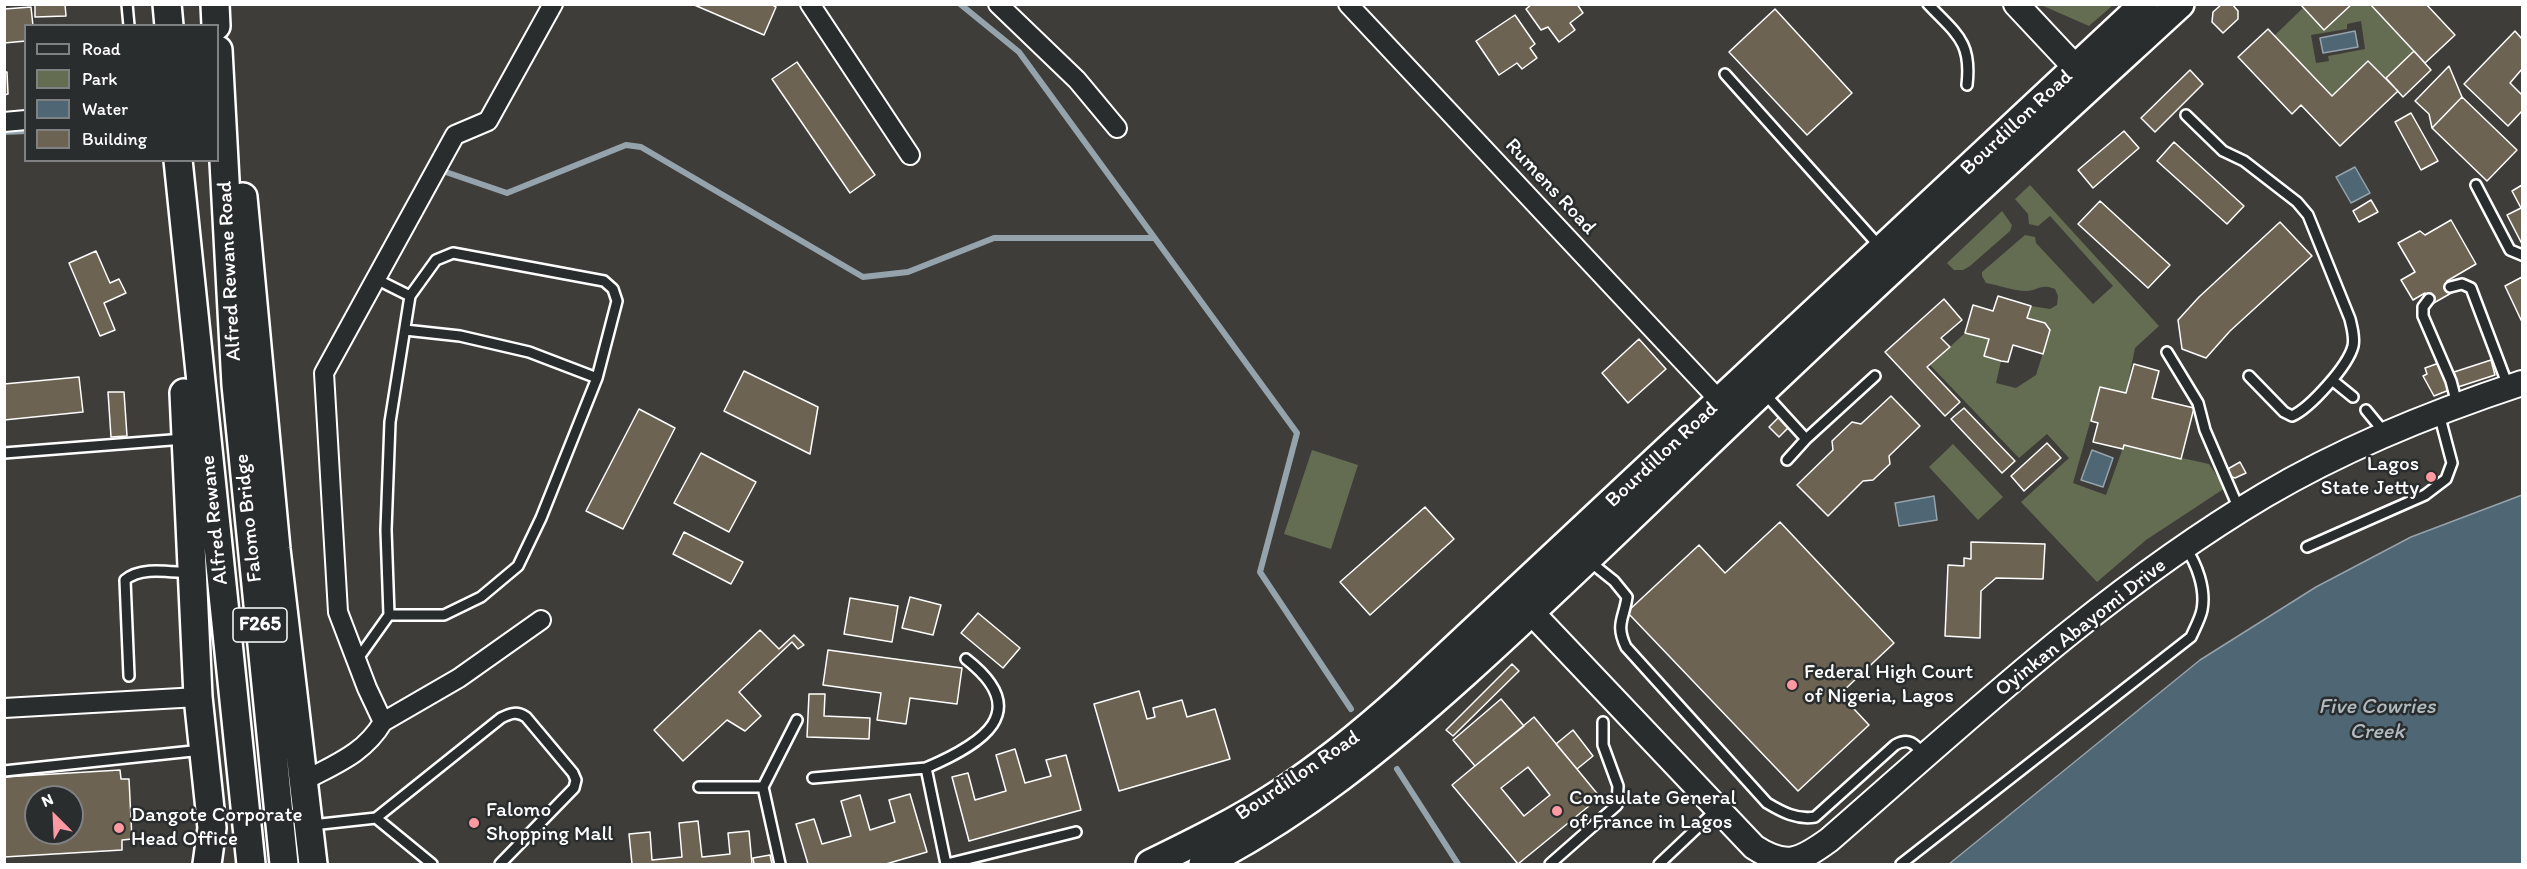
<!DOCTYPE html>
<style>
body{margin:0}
#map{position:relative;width:2527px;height:869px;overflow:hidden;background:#3e3d39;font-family:Itim,sans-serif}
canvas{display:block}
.frame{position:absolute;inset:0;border:6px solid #fff;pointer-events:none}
.legend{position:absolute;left:24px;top:24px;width:195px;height:138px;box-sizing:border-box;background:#2a2d2e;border:2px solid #7f8182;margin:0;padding:8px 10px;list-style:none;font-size:18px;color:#fff}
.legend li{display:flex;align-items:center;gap:12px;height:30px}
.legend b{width:30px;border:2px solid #7f8182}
.north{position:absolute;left:24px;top:785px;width:60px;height:60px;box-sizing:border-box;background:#2a2d2e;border:2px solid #7f8182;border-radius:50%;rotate:336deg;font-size:16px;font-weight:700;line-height:24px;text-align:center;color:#fff}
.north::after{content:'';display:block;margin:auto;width:21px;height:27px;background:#ff9aa2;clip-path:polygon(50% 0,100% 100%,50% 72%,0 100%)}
</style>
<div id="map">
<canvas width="2527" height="869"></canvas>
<div class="frame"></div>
<ul class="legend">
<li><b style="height:8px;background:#2a2d2e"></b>Road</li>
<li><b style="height:16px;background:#646c52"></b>Park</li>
<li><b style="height:16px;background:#4f6674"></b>Water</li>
<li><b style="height:16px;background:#6c6353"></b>Building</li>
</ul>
<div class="north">N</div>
</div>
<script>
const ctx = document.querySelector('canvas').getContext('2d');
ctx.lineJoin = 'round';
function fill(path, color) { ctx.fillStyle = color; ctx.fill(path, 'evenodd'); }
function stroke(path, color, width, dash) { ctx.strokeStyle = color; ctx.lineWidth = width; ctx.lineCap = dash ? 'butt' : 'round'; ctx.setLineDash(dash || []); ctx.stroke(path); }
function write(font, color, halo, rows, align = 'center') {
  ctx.font = font + ' Itim,sans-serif'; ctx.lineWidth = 5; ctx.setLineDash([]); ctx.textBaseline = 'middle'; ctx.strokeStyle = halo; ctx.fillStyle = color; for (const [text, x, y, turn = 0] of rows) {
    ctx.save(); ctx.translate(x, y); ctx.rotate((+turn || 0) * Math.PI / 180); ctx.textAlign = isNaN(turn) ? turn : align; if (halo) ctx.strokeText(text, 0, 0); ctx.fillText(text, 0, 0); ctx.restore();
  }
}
const green = new Path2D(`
 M2041 5H2113L2089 26Z
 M2352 5H2370L2414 51 2386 78 2368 61 2332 96 2274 36 2303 8 2324 30ZM2361 21 2365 49 2328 56 2329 61 2316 63 2311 35 2347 29V24Z
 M2030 185 2159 326 2135 348 2126 393 2100 387 2073 483 2106 495 2124 445 2209 464 2225 488 2146 540 2097 582 2021 502 2069 458 2047 434 2019 458 1930 365 1965 333 1989 339 1985 356 2001 361 1996 383 2016 388 2036 375 2050 330 2027 318 2031 306 2050 309 2057 305 2058 296 2055 289C2040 283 2038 291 2026 291 2013 291 1999 285 1986 283L1982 276V272L2025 235 2035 237 2036 243 2093 304 2113 286 2050 216 2038 226 2029 224 2028 214 2015 199Z
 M2002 211 2012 225 2010 231 1970 266 1963 270H1954L1947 263Z
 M1953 444 2003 497 1978 520 1929 467Z
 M1312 450 1358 465 1331 549 1284 534Z`);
const water = new Path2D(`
 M2355 31 2358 47 2323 53 2320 38Z
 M2355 167 2370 193 2351 203 2336 177Z
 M2092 450 2113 458 2103 487 2081 480Z
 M2522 495V864H1949L2200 660 2316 587 2411 537Z
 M1934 496 1937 520 1899 526 1895 503Z`);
const stream = new Path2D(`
 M960 4 1019 52 1297 433 1260 572 1351 709
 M4 132 26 131
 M437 169 507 193 626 145 641 147 863 277 908 272 994 238H1154
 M1397 769 1458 864`);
const building = new Path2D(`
 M35 4H65L66 16 35 17Z
 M692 4H771L776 7 764 35Z
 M1532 4H1577L1583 13 1570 23 1575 30 1559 42 1548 27 1541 30 1526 9Z
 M2222 4H2232L2238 11V19L2223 33 2212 22 2213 12Z
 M2300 4H2352L2324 30Z
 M2370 4H2426L2455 35 2425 63Z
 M31 7 33 26H26V41L4 43V9Z
 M1775 9 1852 93 1807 135 1729 52Z
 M1515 15 1535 44 1530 48 1537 58 1522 69 1517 63 1499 75 1476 41Z
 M2268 29 2332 96 2368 61 2398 91 2340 146 2301 105 2292 114 2238 57Z
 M2515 31 2522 39V69L2510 83 2522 95V111L2508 126 2464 84Z
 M2414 51 2431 70 2403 97 2386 78Z
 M797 62 875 175 850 193 772 79Z
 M2449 66 2462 97 2432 128 2429 114 2415 101Z
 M2190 70 2203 84 2155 132 2141 118Z
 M4 72H7L8 94 4 95Z
 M2462 97 2517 150 2487 181 2432 128Z
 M2411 113 2438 161 2421 170 2395 122Z
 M2124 131 2139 148 2093 188 2078 170Z
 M2174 142 2244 206 2227 224 2157 161Z
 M2522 185V244L2507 215 2521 208 2512 191Z
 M2371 200 2378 212 2359 222 2353 211Z
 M2100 201 2170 265 2148 288 2078 224Z
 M2451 220 2476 264 2447 281 2453 292 2432 304 2425 293 2413 300 2401 280 2415 272 2398 243 2420 231 2425 235Z
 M2280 222 2312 256 2230 331 2206 358 2182 349 2178 320 2199 297Z
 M96 251 110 283 119 279 126 293 104 303 115 330 100 336 69 263Z
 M2522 277V322L2505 286Z
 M1998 296 2031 306 2027 318 2045 323 2050 330 2043 354 2013 345 2008 362 2001 361 1984 356 1989 339 1965 333 1973 305 1993 311Z
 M1944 299 1962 320 1941 338 1950 347 1927 367 1960 402 1945 416 1885 352Z
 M1639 339 1666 369 1628 403 1602 373Z
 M2491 360 2495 375 2458 387 2454 372Z
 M2439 363 2449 390 2434 396 2423 376 2427 374 2425 368Z
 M2134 364 2159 371 2152 398 2194 408 2181 459 2124 445 2123 449 2093 442 2098 423 2091 421 2100 387 2126 393Z
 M744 371 818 407 810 454 724 411Z
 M79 377 83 412 4 420V384Z
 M108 392H124L127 436 111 437Z
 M1891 396 1920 426 1889 456 1890 464 1873 480 1863 481 1828 516 1797 485 1833 450 1832 441 1852 422 1861 424Z
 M1964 408 2015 461 2002 473 1951 419Z
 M639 409 675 428 623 529 586 511Z
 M1781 415 1791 425 1779 437 1769 427Z
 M2047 443 2061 458 2024 491 2011 476Z
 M701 453 756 482 729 532 674 503Z
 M2240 462 2246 473 2235 478 2229 476 2226 470Z
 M1425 507 1454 539 1370 615 1340 582Z
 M1780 522 1894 643 1840 694 1869 725 1798 791 1627 612 1699 545 1725 573Z
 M684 532 743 562 731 584 673 554Z
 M1971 542 2045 544 2043 579 1996 578 1981 591 1980 638 1945 636 1948 565 1964 566V558L1971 559Z
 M910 597 941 605 933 635 902 628Z
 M850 598 898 606 892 642 844 634Z
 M978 613 1020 648 1003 668 961 633Z
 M760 630 779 649 794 635 804 645 798 649 792 642 739 692 761 716 745 731 727 720 683 761 654 730Z
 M828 650 962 668 957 704 910 698 906 724 877 720 881 693 823 685Z
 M1512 664 1519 671 1453 736 1446 730Z
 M1139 691 1147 719 1155 717 1153 708 1182 700 1187 717 1215 709 1230 759 1119 791 1094 704Z
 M809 694H825L824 716 870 718 869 739 807 737Z
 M1501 699 1524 726 1475 766 1453 740Z
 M1534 717 1600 797 1518 864 1452 785ZM1528 767 1550 795 1524 816 1501 788Z
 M1573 730 1593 756 1577 769 1556 744Z
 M1015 749 1025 783 1051 776 1046 760 1066 755 1081 810 969 841 952 777 968 773 975 800 1006 791 996 755Z
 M120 770 121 779H129L132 839 122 840V850L4 857V777ZM36 797H72V833H36Z
 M910 794 927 852 886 864H808L796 824 814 819 822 844 851 836 841 801 860 795 870 830 895 822 889 800Z
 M698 821 702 857 730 854 728 833 749 831 752 864H632L629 834 650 832 652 860 682 857 679 823Z
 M770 855 772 864H754L753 858Z`);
const lane = new Path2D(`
 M127 4 129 26
 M1928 4C1956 34 1972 41 1967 85
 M1725 74 1881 248
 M2186 115 2223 151 2244 161 2297 202 2308 215 2350 319C2352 328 2355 337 2353 346 2348 366 2310 408 2292 416L2284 412 2249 376
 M2476 185 2510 250 2522 255
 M376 279 410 296 436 260 453 253 604 281 613 289 617 301 597 378
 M2450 287 2462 284 2471 288 2508 386
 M2429 299 2423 307V316L2451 381 2457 404
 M2167 352 2198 403 2205 430 2239 509
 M2332 380 2353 397
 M1764 393 1806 439
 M2366 410 2384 432
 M4 453 184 439
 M1787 460 1806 439 1875 376
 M2307 547 2425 495 2446 479 2452 463 2439 414
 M1589 561 1614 581 1627 597C1624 619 1615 624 1626 647L1767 803C1782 812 1797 820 1815 817L1895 745C1909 737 1915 744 1924 755
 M389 615H444L481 597 518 566 541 518 597 378 529 352 460 336 405 330
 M357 660 389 615 386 530 390 422 410 296
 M129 676 125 580C141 566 169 572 189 573
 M4 771 202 750
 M813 778 926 768
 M699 787H763
 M376 818 432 864
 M312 825 376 818 501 718C511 713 517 711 526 717L573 773 576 780 574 788 500 864
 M780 864 763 787 797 720
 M946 864 926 768C982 744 1034 712 966 659
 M947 864 1076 832
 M1550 864 1617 805 1618 786 1603 745V722
 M1659 864 1716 810
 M1901 864 2191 637C2195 628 2200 619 2202 610 2206 589 2197 564 2185 547`);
const street = new Path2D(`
 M810 4 910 155
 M998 4 1077 80 1117 128
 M1348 4 1720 401
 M4 122 26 120
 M4 708 198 697
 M383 722 459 678 541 620
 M304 781C335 764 364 754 383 722L367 688 338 612 324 373 455 135 488 121 553 4`);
const secondary = new Path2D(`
 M2016 4 2076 68
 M1518 601 1532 613 1754 847C1786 868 1800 861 1829 840 1969 718 2105 590 2265 495 2346 447 2434 412 2522 383`);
const primary = new Path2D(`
 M167 4 169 26
 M215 4 216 26
 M218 50 236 385 284 864
 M178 160 251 864
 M243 197 276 549 313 864
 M184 393 198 697 212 828 207 864
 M1150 864C1193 843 1238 821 1279 794 1324 765 1365 731 1405 695L2144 4
 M1203 864C1301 814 1385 745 1466 672 1546 600 1623 525 1700 451 1857 300 2019 152 2180 4`);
const markers = [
 [2431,477,6,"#ff9aa2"],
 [1792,685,6,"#ff9aa2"],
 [1557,811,6,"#ff9aa2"],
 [474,823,6,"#ff9aa2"],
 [119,828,6,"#ff9aa2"]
];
const shields = [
 [260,625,54]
];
const shieldNames = [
 ["F265",260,625]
];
const streetNames = [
 ["Bourdillon Road",2017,123,-43],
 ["Rumens Road",1550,187,47],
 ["Alfred Rewane Road",230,271,-93],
 ["Bourdillon Road",1662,455,-43],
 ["Falomo Bridge",249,518,-96],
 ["Alfred Rewane",215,520,-96],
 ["Oyinkan Abayomi Drive",2081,628,-38],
 ["Bourdillon Road",1298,776,-34]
];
const poiNames = [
 ["Lagos",2419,465,"right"],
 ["State Jetty",2419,489,"right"],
 ["Federal High Court",1804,673],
 ["of Nigeria, Lagos",1804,697],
 ["Consulate General",1569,799],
 ["of France in Lagos",1569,823],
 ["Falomo",486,811],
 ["Shopping Mall",486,835],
 ["Dangote Corporate",131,816],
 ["Head Office",131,840]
];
const waterNames = [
 ["Five Cowries",2377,707],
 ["Creek",2377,732]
];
fill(green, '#646c52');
fill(water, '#4f6674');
stroke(water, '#95a3ac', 1.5);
stroke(stream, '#95a3ac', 6);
fill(building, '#6c6353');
stroke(building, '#fff', 1.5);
stroke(lane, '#fff', 14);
stroke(street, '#fff', 22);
stroke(secondary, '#fff', 28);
stroke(primary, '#fff', 32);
stroke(lane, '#2a2d2e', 9);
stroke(street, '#2a2d2e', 18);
stroke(secondary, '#2a2d2e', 24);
stroke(primary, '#2a2d2e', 27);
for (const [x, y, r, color] of markers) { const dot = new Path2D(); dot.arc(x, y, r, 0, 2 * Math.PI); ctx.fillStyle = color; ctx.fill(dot); stroke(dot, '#2a2d2e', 2); }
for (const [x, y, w] of shields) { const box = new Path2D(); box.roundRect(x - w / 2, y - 17, w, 34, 4.5); ctx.fillStyle = '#2a2d2e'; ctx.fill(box); stroke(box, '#fff', 1.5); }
write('bold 20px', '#fff', null, shieldNames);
write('21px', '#fff', '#2a2d2e', streetNames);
write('21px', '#fff', '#2a2d2e', poiNames, 'left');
write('italic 22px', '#b0bac0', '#2a2d2e', waterNames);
</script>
